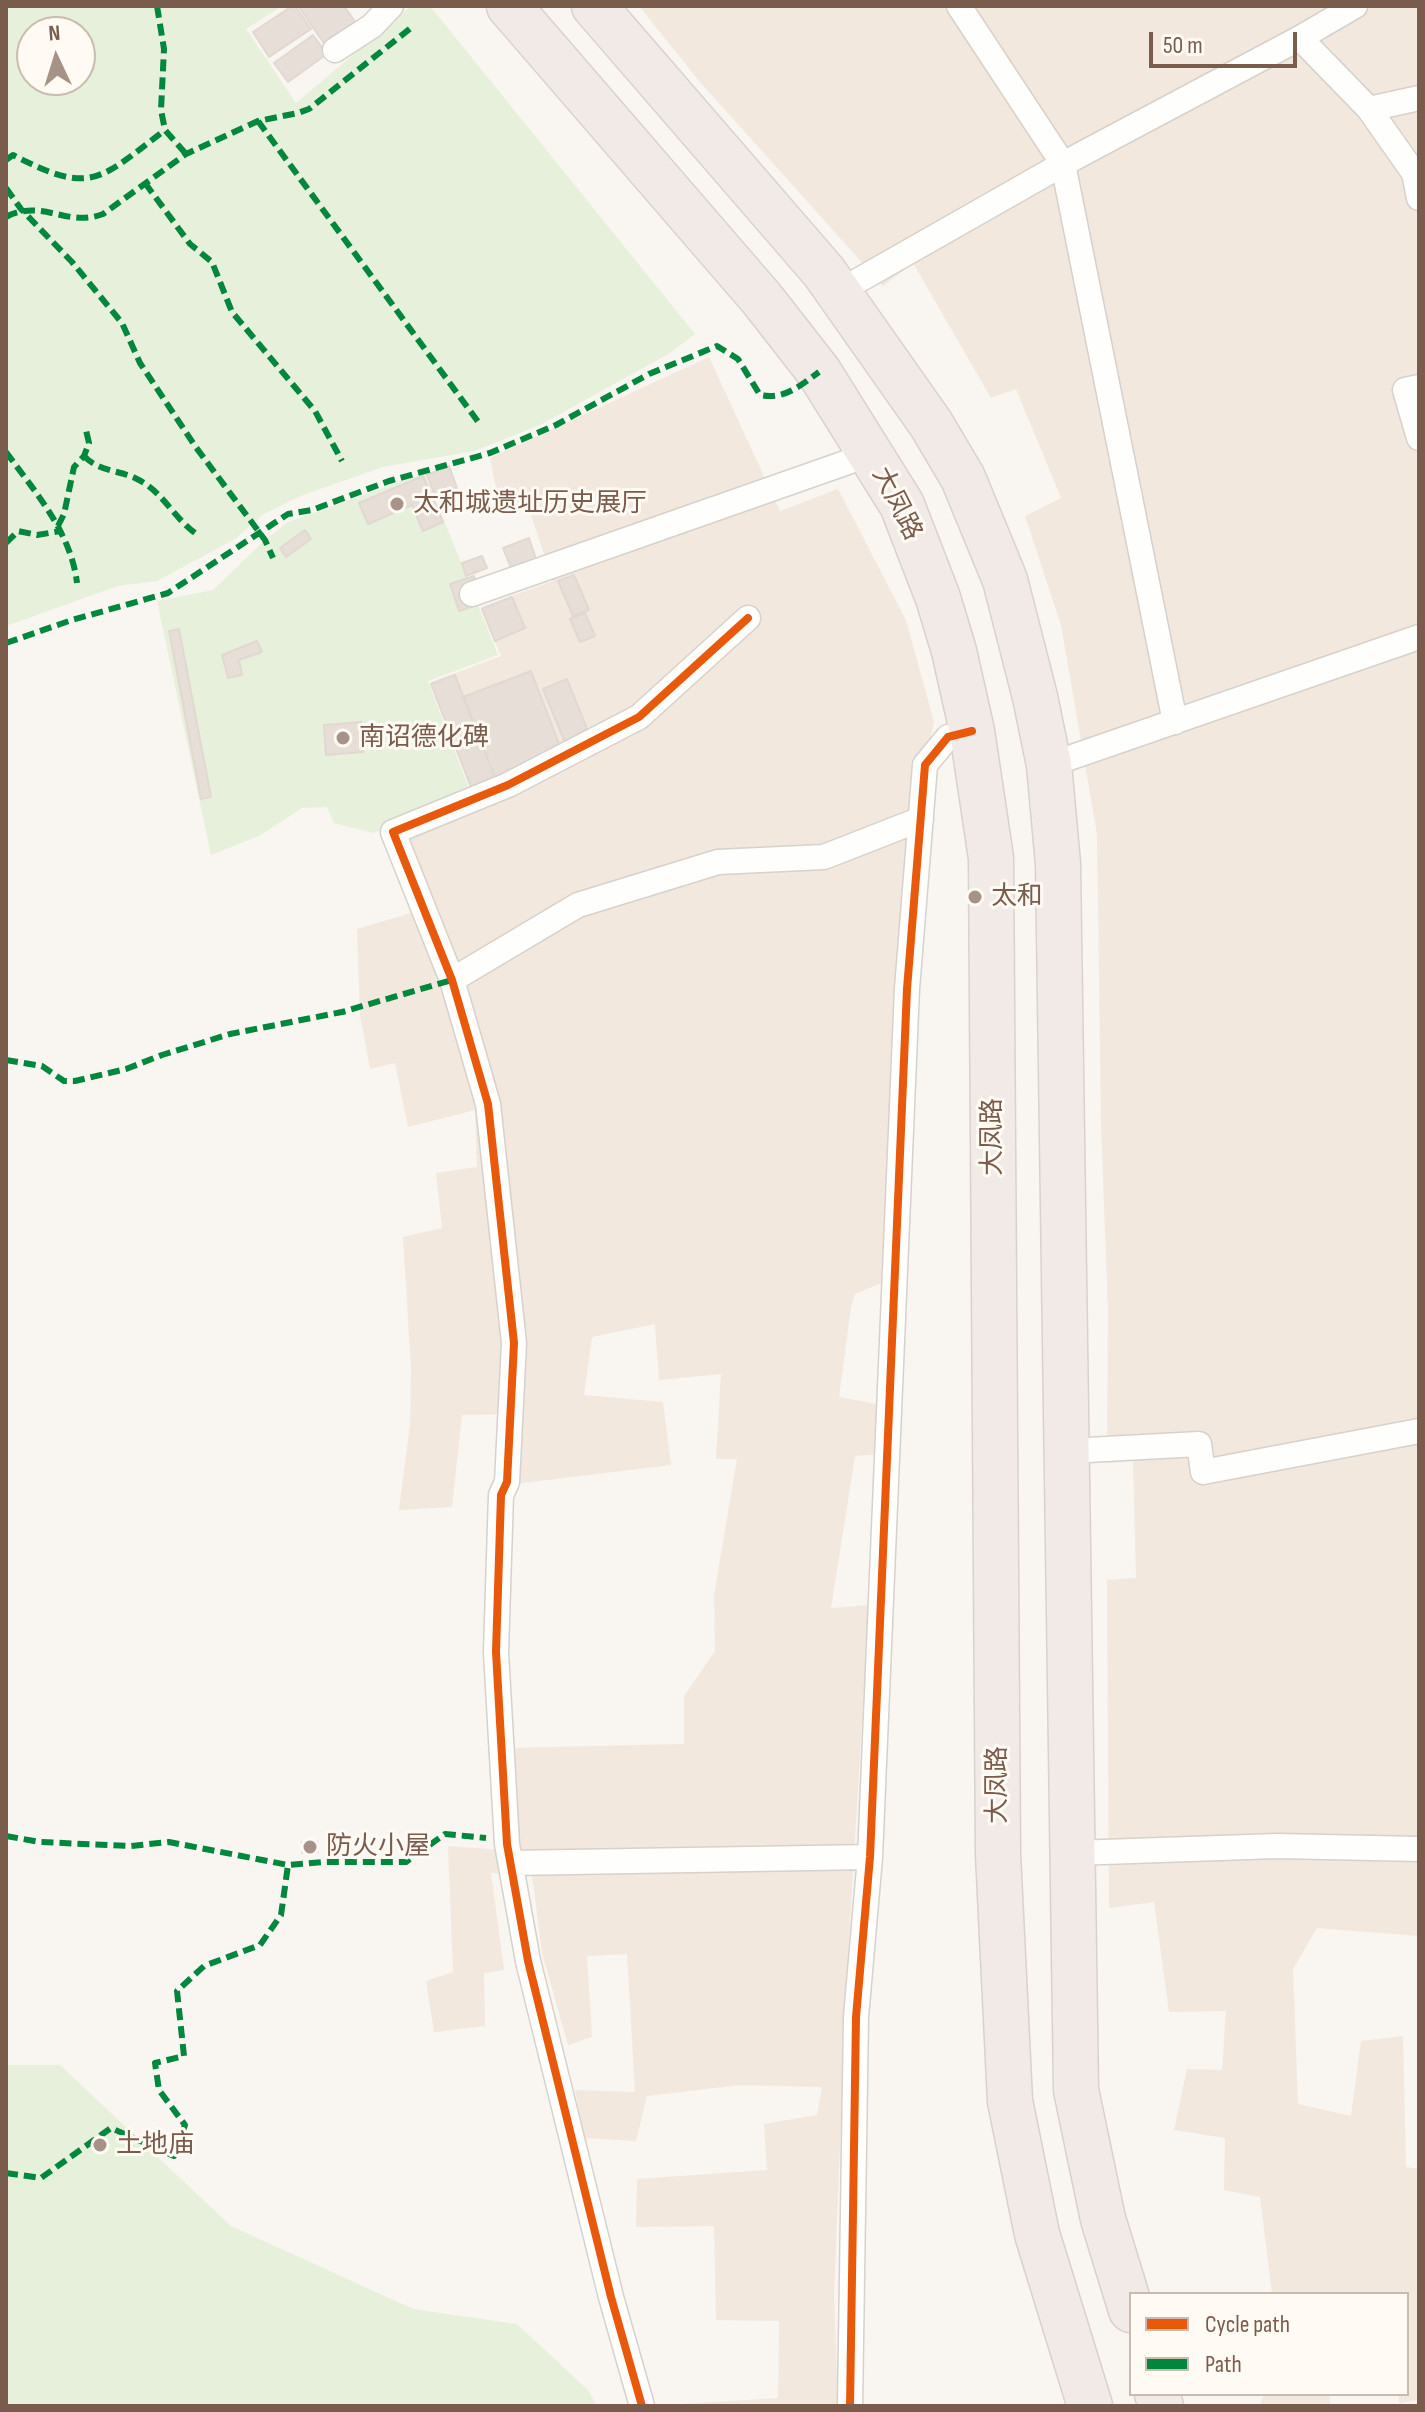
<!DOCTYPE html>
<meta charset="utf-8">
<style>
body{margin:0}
#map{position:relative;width:1425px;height:2412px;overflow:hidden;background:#f9f5f0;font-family:"Sofia Sans Condensed",sans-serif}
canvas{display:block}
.frame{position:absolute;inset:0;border:8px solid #7a5c4d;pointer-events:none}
.legend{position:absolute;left:1129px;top:2292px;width:280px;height:104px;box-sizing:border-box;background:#fffaf3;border:2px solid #cabbb1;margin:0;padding:10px 14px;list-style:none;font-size:24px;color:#7a5c4d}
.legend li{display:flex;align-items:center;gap:16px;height:40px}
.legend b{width:40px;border:2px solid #cabbb1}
.north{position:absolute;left:16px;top:16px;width:80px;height:80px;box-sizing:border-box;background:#fffaf3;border:2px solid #cabbb1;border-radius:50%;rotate:356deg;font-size:22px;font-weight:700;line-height:32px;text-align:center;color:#7a5c4d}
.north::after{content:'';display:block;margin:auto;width:28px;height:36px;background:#a69286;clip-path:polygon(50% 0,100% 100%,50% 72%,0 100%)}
.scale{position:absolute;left:1149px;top:32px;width:148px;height:36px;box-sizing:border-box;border:4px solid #7a5c4d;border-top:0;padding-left:10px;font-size:24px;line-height:28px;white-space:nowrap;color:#7a5c4d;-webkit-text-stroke:6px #fffaf3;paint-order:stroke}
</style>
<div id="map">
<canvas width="1425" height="2412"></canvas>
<div class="frame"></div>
<ul class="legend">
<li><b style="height:10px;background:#e8590c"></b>Cycle path</li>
<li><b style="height:10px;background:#00873e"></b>Path</li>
</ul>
<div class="north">N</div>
<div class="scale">50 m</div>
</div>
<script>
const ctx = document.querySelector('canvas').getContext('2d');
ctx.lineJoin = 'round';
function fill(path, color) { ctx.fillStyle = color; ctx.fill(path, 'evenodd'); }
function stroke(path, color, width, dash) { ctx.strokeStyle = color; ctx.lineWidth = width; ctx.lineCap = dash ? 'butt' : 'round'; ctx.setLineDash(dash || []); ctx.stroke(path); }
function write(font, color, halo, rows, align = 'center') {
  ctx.font = font + ' "Sofia Sans Condensed","Noto Sans SC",sans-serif'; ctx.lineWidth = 6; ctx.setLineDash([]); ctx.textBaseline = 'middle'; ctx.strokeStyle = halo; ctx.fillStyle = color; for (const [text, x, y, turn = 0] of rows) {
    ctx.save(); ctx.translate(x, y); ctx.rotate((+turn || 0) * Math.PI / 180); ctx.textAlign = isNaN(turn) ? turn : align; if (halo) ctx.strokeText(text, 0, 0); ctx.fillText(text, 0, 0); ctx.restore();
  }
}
const residential = new Path2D(`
 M639 6H1419V1936L1317 1928 1293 1969 1298 2104 1351 2116 1361 2041 1403 2036 1406 2167 1419 2169V2400L1399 2403V2394H1407V2294H1272L1260 2197 1224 2190 1225 2138 1174 2130 1187 2069 1222 2070 1226 2011 1169 2012 1154 1902 1109 1908 1107 1580 1136 1578 1133 1460 1107 1463 1108 1311 1101 1124 1097 834 1061 625 1025 516 1061 498 1016 389 991 398 913 263 883 286 700 82Z
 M709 357 780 511 838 489 906 620 934 722 908 834 884 1282 855 1294 851 1307 839 1397 882 1405 881 1454 855 1456 831 1608 869 1605 847 1972 834 2295 838 2406H652L778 2398 779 2321 716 2320 714 2226 636 2227 637 2179 767 2170 764 2124 817 2115 822 2087 740 2085 647 2096 636 2141 584 2138 575 2090 635 2092 627 1954 587 1956 592 2037 568 2045 542 1953 532 1875 491 1873 504 1970 484 1973 485 2026 434 2032 426 1981 453 1972 448 1846 515 1851 506 1748 684 1744V1696L715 1651 714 1595 737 1459H716L721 1374 659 1380 655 1324 592 1337 584 1395 663 1402 671 1465 498 1486 502 1414 462 1415 452 1507 399 1510 410 1425 411 1368 403 1237 442 1228 436 1173 477 1167 475 1110 408 1127 395 1063 370 1069 360 1015 357 929 428 908 398 834 476 803 431 682 501 656 481 607 553 581 526 500 500 509 490 458Z
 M1264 2394H1330V2406L1260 2405Z`);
const green = new Path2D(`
 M6 6H282L246 29 296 103 411 6H430L695 334 670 353 538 426 474 451 383 467 303 495 264 514 235 539 157 581 118 586 6 626ZM32 32H80V80H32Z
 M425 473 498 655 428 681 471 794 373 833 334 823 327 807 302 808 259 836 211 855 157 601 213 590 265 540 288 522Z
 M6 2065H60L231 2226 413 2309 517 2324 588 2390 597 2406H6Z`);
const building = new Path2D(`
 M292 6H295L311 29 269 57 253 32Z
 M298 6H344L361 30 330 52Z
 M313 35 327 54 288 82 274 63Z
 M449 466 457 488 435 496 427 475Z
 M423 476 443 522 423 531 412 505 368 524 359 503Z
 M305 530 311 539 286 557 280 548Z
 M529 538 536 559 511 568 503 548Z
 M482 556 487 568 466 576 462 563Z
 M574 575 589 610 573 616 558 581Z
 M474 576 483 603 459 611 450 584Z
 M512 597 525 628 495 641 482 609Z
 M585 613 595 636 580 642 570 619Z
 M179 629 211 797 201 799 169 631Z
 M257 641 262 652 239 660 242 675 228 678 222 655Z
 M531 671 561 749 496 780 463 697Z
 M455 675 496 780 472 790 431 684Z
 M567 679 590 736 566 745 543 689Z
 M361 722 363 752 326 755 324 725Z
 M317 1841 318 1852 302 1853V1842Z`);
const street = new Path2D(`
 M959 6 1063 164 1175 722
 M1300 38 1355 6
 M335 50 372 26 391 6
 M1369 109 1414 173 1419 198
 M838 292 1063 164 1300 38 1369 109 1419 98
 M1419 387 1405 390 1419 438
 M472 594 848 462 867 448
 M1049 765 1419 637
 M452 980 578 905 718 862 824 857 921 819
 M1069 1451 1199 1444 1203 1472 1419 1431
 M1074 1853 1277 1846 1419 1849
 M511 1863 870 1857
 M642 2406 611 2297 528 1961 507 1844 496 1652 501 1495 507 1482 514 1343 488 1104 452 980 393 832 508 785 639 717 748 618
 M850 2406 856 2017 870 1857 907 989 925 765 948 737 972 731`);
const highway = new Path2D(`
 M509 6 762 299 819 372 902 505 938 598 954 651 972 731 991 858 998 1854 1010 2101 1037 2234 1090 2406
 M594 6 824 272 931 424 963 478 1005 580 1035 697 1049 765 1058 864 1076 2090 1103 2219 1131 2310
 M1157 2394 1161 2406`);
const quiet = new Path2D(`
 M157 6 164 49 161 110 165 130 186 154
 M258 121 479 423
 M6 160 13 155C92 196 99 180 165 130
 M145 183 190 244 212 262 232 312 315 411 342 461
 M6 188 21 209 72 262 122 323 140 363 195 446 265 540 273 558
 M6 217C42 198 67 228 103 214L186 154 258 121 298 113 309 109 412 27
 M6 452C35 492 71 532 77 583
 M84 456C98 471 118 470 135 478 163 491 172 516 195 533
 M58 526 64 514 74 467 84 456 89 443 86 430
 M6 543 18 531 37 535 61 531
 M6 643 72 620 168 593 288 514 312 510 389 481 490 453 556 425 649 374 717 346 738 359 760 395C784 400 800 386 819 372
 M6 1060 42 1066 64 1081H75L126 1069 162 1055 230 1034 342 1012 452 980
 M6 1836 40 1842 131 1846 169 1842 288 1865 323 1862H406L445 1834 486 1838
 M6 2173 41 2178 111 2128 174 2156 185 2125 159 2090 155 2063 184 2056 177 1991 204 1966 260 1945 281 1915 288 1865`);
const cycleway = new Path2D(`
 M642 2406 611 2297 528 1961 507 1844 496 1652 501 1495 507 1482 514 1343 488 1104 452 980 393 832 508 785 639 717 748 618
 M850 2406 856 2017 870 1857 907 989 925 765 948 737 972 731`);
const markers = [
 [397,504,8,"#a69286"],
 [343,738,8,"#a69286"],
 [975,897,8,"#a69286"],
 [310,1847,8,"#a69286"],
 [100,2145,8,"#a69286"]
];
const poiNames = [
 ["太和城遗址历史展厅",413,504],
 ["南诏德化碑",359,738],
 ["太和",991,897],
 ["防火小屋",326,1847],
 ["土地庙",116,2145]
];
const streetNames = [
 ["大凤路",896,504,63],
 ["大凤路",993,1137,-90],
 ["大凤路",998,1785,-90]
];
fill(residential, '#f2e8de');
fill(green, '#e7f0db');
fill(building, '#e6ded7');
stroke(building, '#e2d8d2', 2);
stroke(street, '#d7d1cb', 27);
stroke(highway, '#dad1cc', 47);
stroke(street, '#fefefd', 24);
stroke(highway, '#f2eae7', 44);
stroke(quiet, '#00873e', 6, [12, 6]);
stroke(cycleway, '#e8590c', 8);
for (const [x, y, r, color] of markers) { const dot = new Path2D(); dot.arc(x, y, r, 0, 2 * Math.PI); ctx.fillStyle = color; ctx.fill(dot); stroke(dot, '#fffaf3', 3); }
write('26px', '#7a5c4d', '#fffaf3', poiNames, 'left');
write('26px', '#7a5c4d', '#fffaf3', streetNames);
</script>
